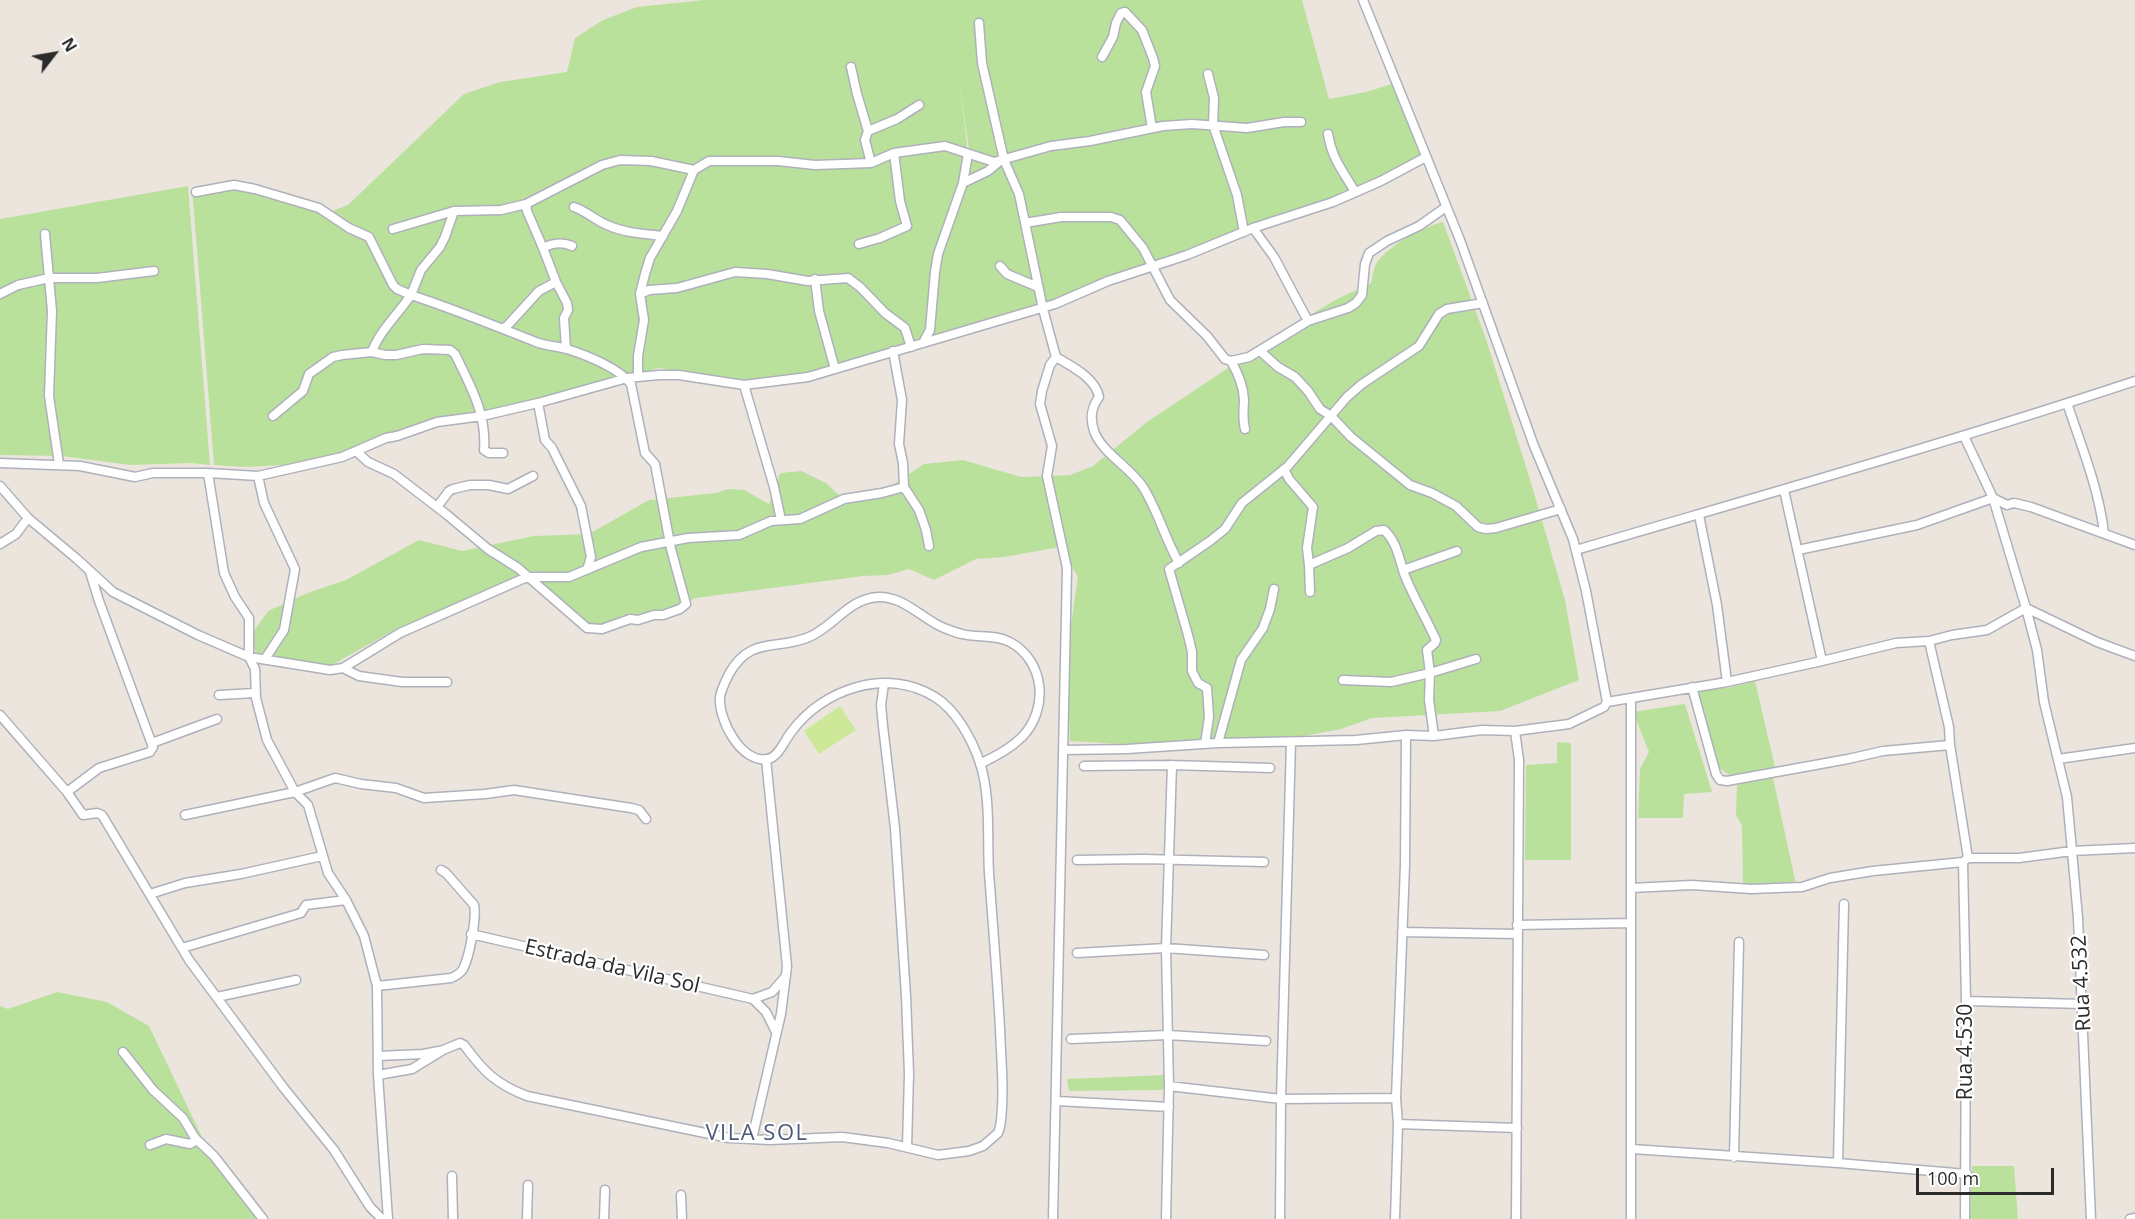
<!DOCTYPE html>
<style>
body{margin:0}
#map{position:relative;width:2135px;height:1219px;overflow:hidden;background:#ece5de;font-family:"Open Sans",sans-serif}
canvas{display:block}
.north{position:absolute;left:24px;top:24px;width:60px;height:60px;-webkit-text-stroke:4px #fff;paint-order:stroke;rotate:59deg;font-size:16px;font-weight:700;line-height:24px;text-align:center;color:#2b2b2b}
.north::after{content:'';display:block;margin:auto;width:21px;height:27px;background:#2b2b2b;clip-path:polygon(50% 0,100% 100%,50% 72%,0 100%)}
.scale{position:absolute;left:1916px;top:1168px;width:138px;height:27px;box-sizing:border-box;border:3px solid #2b2b2b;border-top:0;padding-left:8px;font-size:18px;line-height:21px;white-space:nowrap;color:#2b2b2b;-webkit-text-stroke:4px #fff;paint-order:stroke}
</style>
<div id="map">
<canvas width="2135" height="1219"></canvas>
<div class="north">N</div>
<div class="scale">100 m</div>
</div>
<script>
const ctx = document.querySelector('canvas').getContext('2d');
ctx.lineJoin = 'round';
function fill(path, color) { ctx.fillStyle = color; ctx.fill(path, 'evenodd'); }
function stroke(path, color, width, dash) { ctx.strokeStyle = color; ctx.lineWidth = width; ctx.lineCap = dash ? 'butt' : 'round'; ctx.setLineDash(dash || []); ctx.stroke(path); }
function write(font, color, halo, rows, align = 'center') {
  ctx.font = font + ' "Open Sans",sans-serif'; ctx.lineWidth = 4.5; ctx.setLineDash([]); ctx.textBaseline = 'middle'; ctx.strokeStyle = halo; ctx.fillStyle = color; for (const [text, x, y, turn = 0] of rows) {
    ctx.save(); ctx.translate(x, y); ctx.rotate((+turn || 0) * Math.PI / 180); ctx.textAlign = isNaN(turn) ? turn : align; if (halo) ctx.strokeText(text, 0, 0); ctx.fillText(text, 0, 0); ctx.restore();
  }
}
const green = new Path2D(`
 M704 0H1302L1329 99 1366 92 1395 83 1422 157 1335 196 1262 222 1172 258 1157 261 1031 308 932 339 936 275 969 150 959 78 967 144 961 179 940 241 929 317 921 341 810 373 744 382 659 368 563 394 467 416 330 458 282 465 245 467 214 465 192 188 222 186 253 191 312 209 332 211 348 205 464 94 500 82 567 72 575 38 603 20 637 7Z
 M188 186 210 465 191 463 130 465 62 456 0 455V219Z
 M1443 222 1486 339 1532 486 1565 600 1579 680 1500 711 1372 718 1341 729 1293 738 1136 745 1070 741 1066 659 1078 577 1060 547 1004 557 976 559 934 580 909 569 888 575 863 576 696 598 669 608 628 616 603 627 589 625 539 582 532 572 398 628 330 666 269 657 256 653 253 644 254 631 268 611 310 592 346 580 419 540 462 551 534 536 589 534 649 500 716 493 728 489 744 490 769 504 780 473 801 471 826 483 839 495 891 486 924 464 963 460 1021 477 1070 475 1093 466 1147 422 1279 334 1335 300 1371 283C1373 277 1373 269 1376 264 1387 246 1423 227 1443 222Z
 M1755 681 1775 767 1732 777 1718 767 1697 692 1714 687 1727 688Z
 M1685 704 1712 792 1684 794 1683 818H1638L1640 769 1649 752 1633 712Z
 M1557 742 1571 743V860H1525L1526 765 1557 763Z
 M1773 778 1796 884 1743 886 1742 826 1736 815 1737 785 1756 779Z
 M57 992 107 1002 149 1026 202 1137 261 1219H0V1006L8 1009Z
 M1165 1075V1087L1162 1090 1069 1091 1067 1079Z
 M1972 1166H2014L2018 1219H1970Z`);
const pitch = new Path2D(`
 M840 706 856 730 819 754 804 731Z`);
const minor = new Path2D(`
 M979 23 982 63 1004 160 1019 194 1043 309 1056 357 1050 365 1042 391 1040 404 1052 446 1047 476 1067 568 1053 1219
 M1102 57 1113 37 1116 23 1121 13 1125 12 1142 30 1153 58 1155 66 1146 92 1152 128
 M851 67 857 94 868 131 865 140 871 163
 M1208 74 1214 98 1213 125 1237 195 1244 232
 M868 131 897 119 919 105
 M1328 134C1332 159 1343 171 1355 192
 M963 183 988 171 1000 161
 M196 192 234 185 255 189 319 208 349 228 369 237 393 285 397 289 411 295C399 313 378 333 372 352
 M526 204 527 211 543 248C552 243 563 242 572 246
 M574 207C586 211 595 220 607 225 625 233 644 234 663 236
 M1025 223 1061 217H1111L1120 220 1143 248 1170 300 1207 336 1225 359 1231 361 1249 357 1308 321 1348 308 1356 303 1362 295 1365 264 1369 253 1387 241 1419 226 1446 207
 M1253 228 1274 257 1308 321
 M393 229 454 211 501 210 526 204 602 165 620 160 651 161 694 170
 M45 234 52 311 49 396 59 464
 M859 244 880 238 907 226 900 201 894 153
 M543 248 556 282 567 303 568 310 564 318 566 349
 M1000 266 1007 274 1038 287
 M815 279 819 311 835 369
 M0 294 18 285 49 278H97L154 271
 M640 294 649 290 677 288 735 272 767 274 808 281 848 278 860 287 885 313 905 328 911 347
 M503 328 507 326 539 291 556 282
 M923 343 930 330 935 272 938 254 963 183 968 154
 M893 351 902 400 899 444 903 463 904 487 919 510 926 530 929 546
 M1260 351 1278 367 1295 377 1308 391 1320 409 1331 416 1351 437 1410 485 1432 493 1456 506 1478 527 1486 529 1496 528 1561 509
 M1056 357C1071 366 1096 378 1099 397 1091 408 1090 418 1094 431 1102 453 1130 467 1143 487 1158 511 1165 539 1179 563
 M1231 361C1238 373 1243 385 1244 399 1244 410 1242 418 1245 429
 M638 377V356L644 320 640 294 645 274 650 258 677 211 694 170 709 161H778L815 165 871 163 894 153 945 146 994 162 1051 146 1090 141 1163 126 1192 124 1247 128 1284 122H1301
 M744 385 774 487 781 520
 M538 403 545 440 552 448 581 506 591 557 587 570
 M2067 403C2081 445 2099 489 2104 533
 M273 416 303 391 309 374 333 357 342 355 372 352 385 355H396L423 349 450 350 455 354C470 385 487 414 484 450L489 453H503
 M1964 436 1993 498 2026 608 2037 650 2044 702 2067 797 2072 851 2135 848
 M356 451 368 462 394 474 446 514 488 549 518 568 587 628 602 629 630 619 638 620 654 615H663L680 609 686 604 671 549 655 464 645 453 631 384C619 368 586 355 567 349 557 346 546 346 536 342 495 326 454 309 411 295L421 270 440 247 445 237 454 211
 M0 463 80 466 135 477 153 473H208L258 476 342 457 386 438 397 436 437 422 482 416 538 403 627 378 659 375H679L744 385 808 377 1055 304 1108 281 1187 255 1253 228 1333 202 1381 181 1426 157
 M1284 469 1289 479 1313 507 1307 548 1309 565 1310 592
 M208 473 224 573 235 597 249 618V657L255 669 256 698 267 740 295 792 308 805 328 873 346 900 364 936 377 986 378 1075 388 1219
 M258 476 264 503 295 569 284 630 265 659
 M0 486 28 518 77 559 113 592 198 635 249 657 330 670 343 668 400 633 527 577H569L641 547 688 538 739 535 771 521 800 519 844 499 882 493 904 487
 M1784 490 1822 661 1896 643 1929 641
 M437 507 449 491 453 489 470 485H489L508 489 533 476
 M1699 515 1717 605 1727 682
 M0 544 16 534 28 518
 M1576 550C1763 495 1951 442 2135 381
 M1798 550 1917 525 1993 498 2007 505 2014 503 2031 507 2135 545
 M1309 565 1348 548 1376 531 1384 530C1398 543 1399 560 1405 576 1414 598 1426 618 1436 640L1435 643 1427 650 1430 673 1429 700 1434 736
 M1403 570 1457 551
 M343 668 359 676 402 682H447
 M1343 680 1391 682 1430 673 1476 659
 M884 684 881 705 883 726 895 828 906 996 909 1074 907 1147
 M1692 687 1716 774 1720 780 1727 781 1848 759 1883 751 1950 745
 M219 695 255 693
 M1607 702 1727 682 1822 661
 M0 715 67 792 83 815 97 813 102 815 189 960 283 1087 334 1150 370 1207 382 1219
 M1515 731 1519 760 1516 1219
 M152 743 217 719
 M1218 743 1241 660 1263 628 1270 609 1274 589
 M1205 744 1209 717 1207 688 1198 683 1192 671V652L1188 635 1169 569 1210 541 1225 529 1242 503 1288 466 1347 397 1362 384 1419 346 1439 314 1447 309 1483 303
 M1064 750 1127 749 1218 743 1356 740 1406 735 1434 736 1482 730 1515 731 1569 724 1604 707 1607 702 1586 591 1573 539 1534 446 1460 240 1363 0
 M2058 759 2135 748
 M1172 765 1166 948 1264 955
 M1084 766 1172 765 1270 768
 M67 792 99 768 150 752 153 747 99 601 90 572
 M185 815 295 792 335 778 361 784 396 788 424 798 485 794 514 790 631 808 639 810 646 819
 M1968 858H2019L2072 851 2078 918 2091 1219
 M1077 860 1144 859 1264 862
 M1631 888 1692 885 1751 889 1802 887 1830 878 1873 871 1963 862
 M150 894 185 883 241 874 322 856
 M1517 925 1630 923
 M1402 932 1517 934
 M471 934 753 999 766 1012 776 1032
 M182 948 301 913 306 905 346 900
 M1077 953 1166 948 1169 1086 1281 1099 1396 1098
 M377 986 451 978C456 976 460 974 463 969 469 958 477 918 474 905L446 873 441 870
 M217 997 296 980
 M753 999 772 992 786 976
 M1966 1001 2083 1004
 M1071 1039 1168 1035 1266 1041
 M123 1052 153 1090 183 1118 195 1138 214 1156 263 1219
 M378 1056 423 1054 439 1051
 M378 1075 412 1069 443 1050 460 1043 464 1045C484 1072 496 1084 527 1096L729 1138 770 1140 842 1137 888 1143 938 1155 969 1151 983 1146 998 1133 1000 1127C1005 1095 1001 1060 1000 1028 997 976 993 925 989 873 987 837 991 797 980 763 972 739 956 710 935 697 887 667 823 689 792 731 785 739 779 757 768 759 741 764 718 719 720 697 721 690 726 680 729 674 751 635 777 651 809 637 835 626 848 599 878 597 904 596 922 619 944 628 950 630 956 633 962 634 977 638 995 634 1010 642 1045 661 1049 709 1022 737 1010 749 995 756 980 764
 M1057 1101 1169 1107
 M1398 1124 1517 1128
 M752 1139 781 1014 787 966 766 759
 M150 1145 166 1139 190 1144 197 1140
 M1632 1149 1838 1163 1967 1174
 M1734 1157 1739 942
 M1838 1163 1844 904
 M452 1176 453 1219
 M681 1195 682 1219
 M527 1219 528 1185
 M604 1219 605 1190
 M1166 1219 1169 1086
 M1280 1219 1281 1099 1291 742
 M1395 1219 1398 1124 1396 1098 1405 865 1406 735
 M1631 1219V699
 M1965 1219 1966 1001 1963 862 1968 858 1950 745 1949 727 1929 641 1952 635 1987 630 2026 608 2097 642 2135 656
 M2130 1219 2135 1218`);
const streetNames = [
 ["Estrada da Vila Sol",612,967,13],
 ["Rua 4.532",2082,983,-93],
 ["Rua 4.530",1966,1052,-90]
];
const neighbourhoodNames = [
 ["VILA SOL",757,1134]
];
fill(green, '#b9e19c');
fill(pitch, '#cde898');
stroke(minor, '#aeb1bb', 11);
stroke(minor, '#fff', 8);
write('21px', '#2b2b2b', '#fff', streetNames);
ctx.letterSpacing = '1.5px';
write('22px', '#4c597b', '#fff', neighbourhoodNames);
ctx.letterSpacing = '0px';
</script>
